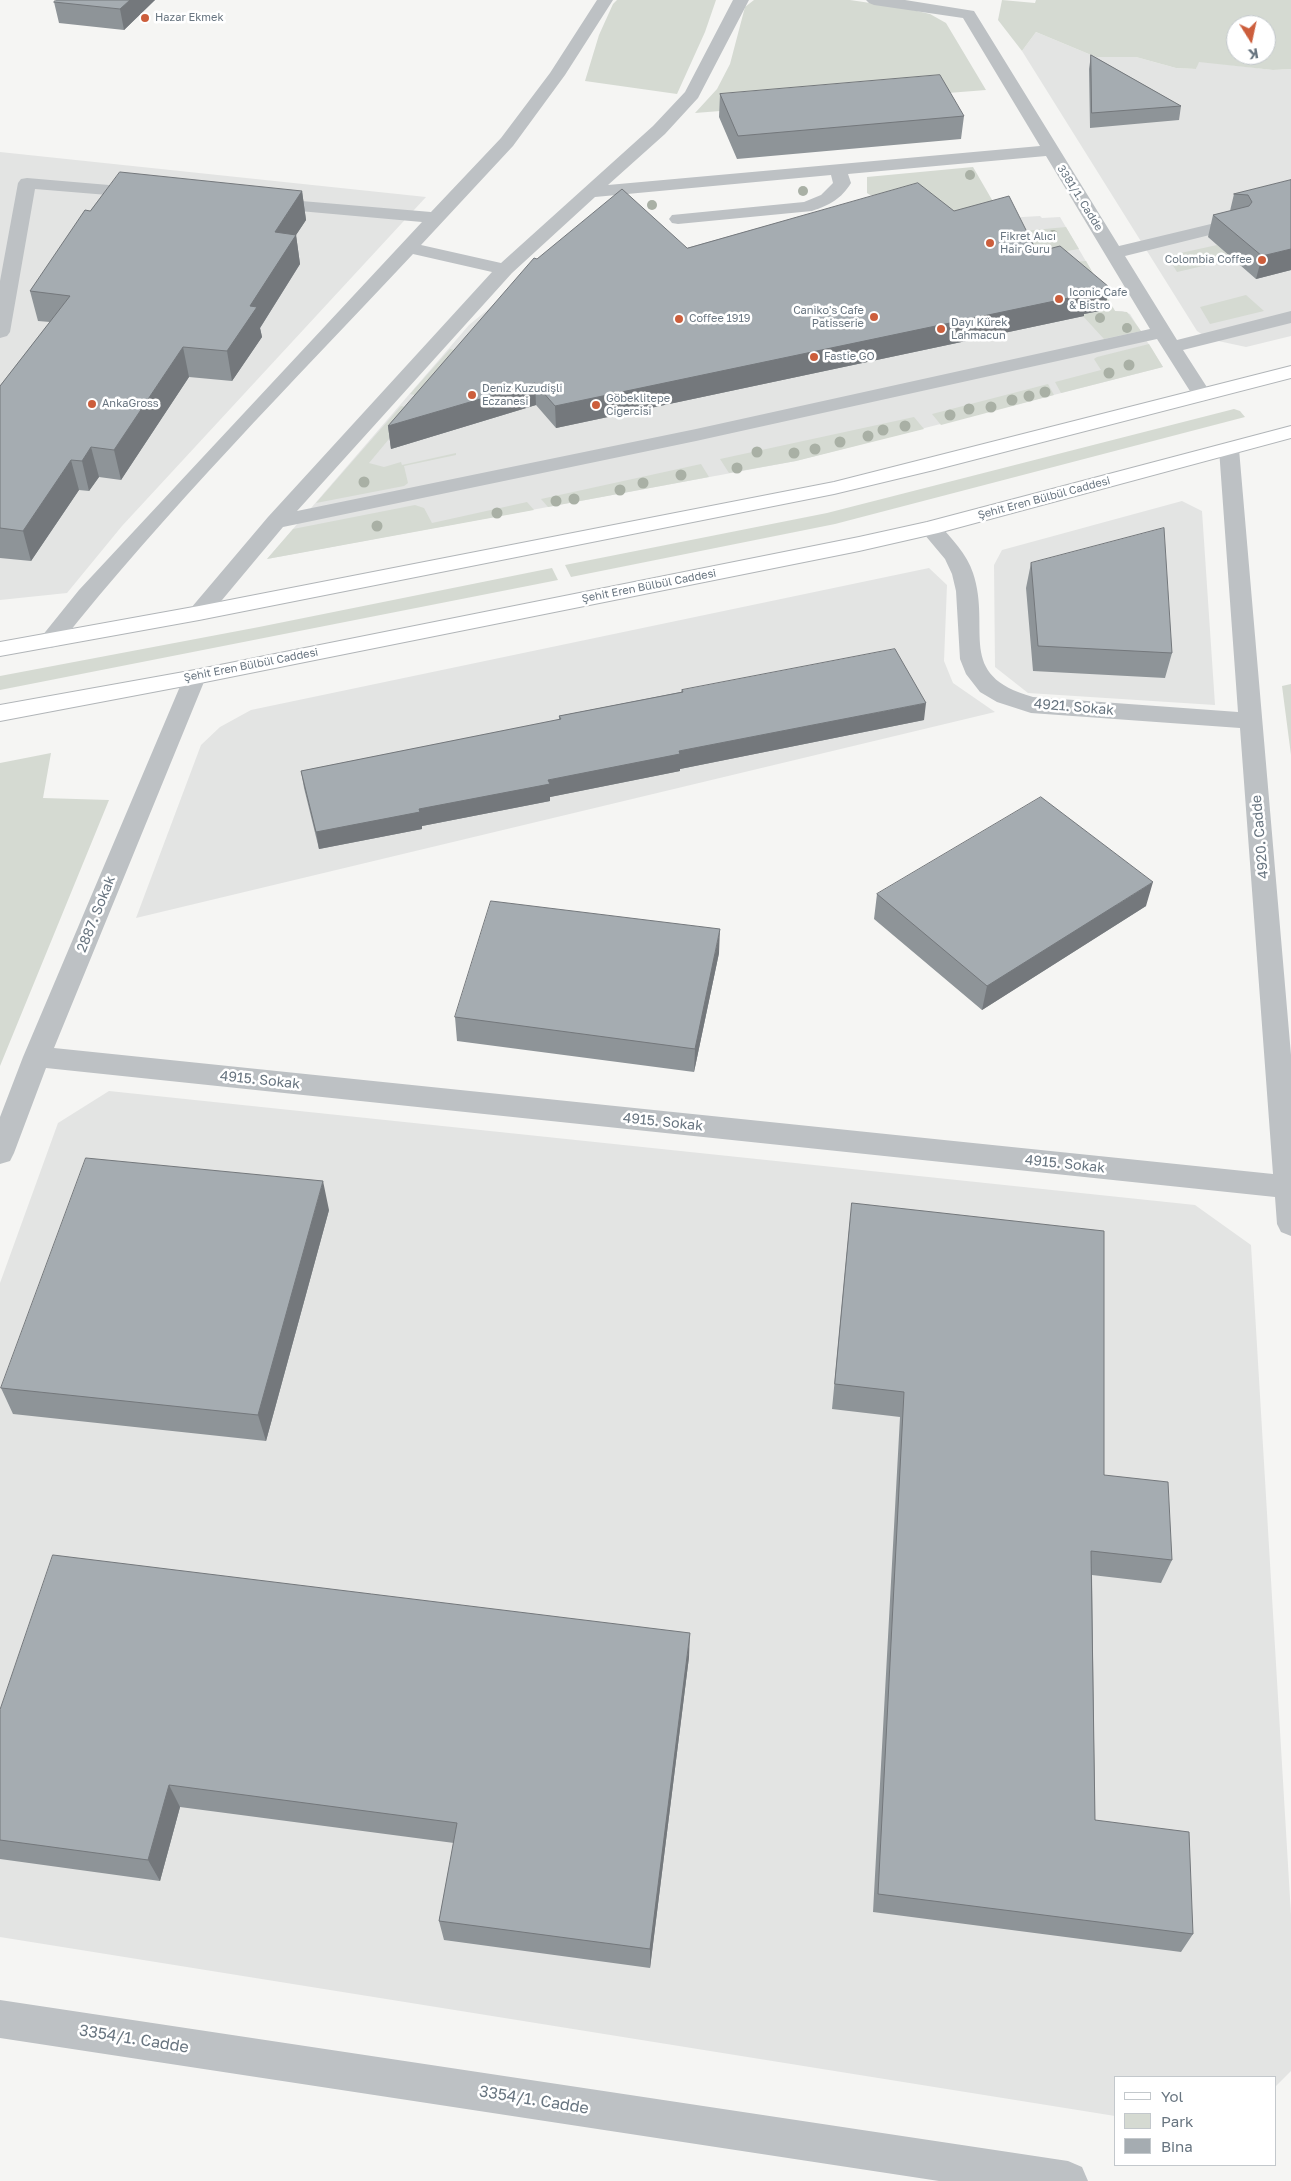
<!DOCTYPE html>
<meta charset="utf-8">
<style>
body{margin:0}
#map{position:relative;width:1291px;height:2181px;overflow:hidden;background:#f5f5f3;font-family:"Golos Text",sans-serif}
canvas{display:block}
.legend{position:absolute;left:1114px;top:2076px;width:162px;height:90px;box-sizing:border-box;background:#fff;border:1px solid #c3c8cc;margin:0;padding:6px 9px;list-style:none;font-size:15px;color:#687580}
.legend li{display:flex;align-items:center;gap:10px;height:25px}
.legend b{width:25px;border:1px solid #c3c8cc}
.north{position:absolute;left:1226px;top:15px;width:50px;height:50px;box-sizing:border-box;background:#fff;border:1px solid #c3c8cc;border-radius:50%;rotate:170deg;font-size:14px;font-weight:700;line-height:20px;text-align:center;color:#687580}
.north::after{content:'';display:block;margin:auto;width:18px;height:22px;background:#cc5e3c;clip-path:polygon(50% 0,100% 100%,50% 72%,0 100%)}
</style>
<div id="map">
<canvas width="1291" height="2181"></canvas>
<ul class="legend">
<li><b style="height:6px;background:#fff"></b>Yol</li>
<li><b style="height:14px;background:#d5dad2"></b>Park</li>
<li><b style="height:14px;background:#a5acb1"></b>Bina</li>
</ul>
<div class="north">K</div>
</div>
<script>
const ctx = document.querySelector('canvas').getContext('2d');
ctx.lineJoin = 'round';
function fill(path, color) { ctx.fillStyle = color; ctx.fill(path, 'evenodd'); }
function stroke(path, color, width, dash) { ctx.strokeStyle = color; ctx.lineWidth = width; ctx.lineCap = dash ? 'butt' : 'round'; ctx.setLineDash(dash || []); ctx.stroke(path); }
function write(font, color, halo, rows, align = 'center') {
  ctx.font = font + ' "Golos Text",sans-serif'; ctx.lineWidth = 5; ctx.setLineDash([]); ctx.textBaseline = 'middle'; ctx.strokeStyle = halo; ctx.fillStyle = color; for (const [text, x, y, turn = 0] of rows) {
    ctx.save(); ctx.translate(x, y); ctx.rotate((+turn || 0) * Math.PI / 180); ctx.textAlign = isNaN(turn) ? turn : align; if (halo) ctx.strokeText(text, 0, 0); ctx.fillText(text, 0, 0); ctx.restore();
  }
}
const built = new Path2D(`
 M1036 32 1096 57H1136L1176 68 1196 69 1198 61 1273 70 1291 69V336L1246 347 1209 339 1197 331 1022 51Z
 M0 152 426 197 122 526 67 593 0 600Z
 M625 212 719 301 1006 218 1040 216 1042 218 1060 217 1115 311H1122L1130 314 1163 367 796 461 267 559 469 325 526 278Z
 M1182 501 1202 511 1215 705 1028 693 995 667 994 565 1002 550Z
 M929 568 947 585 944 661 953 683 995 712 136 918 201 745 220 727 251 710Z
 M109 1091 1195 1205 1251 1245 1291 1915V2071L1275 2087V2077H1115V2116L0 1937V1283L58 1123Z`);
const green = new Path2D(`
 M617 0H716L705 32 677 94 585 81 599 35 613 4Z
 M754 0H850L904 8 930 14 946 23 986 90 695 113 717 89 730 64 745 7Z
 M1002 0 1035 3 1036 0H1291V69L1273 70 1199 62 1196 69 1176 68 1136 57H1096L1036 32 1022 51 998 20ZM1236 25H1266V55H1236Z
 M973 167 995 205 951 217 934 204 870 195 867 193V177Z
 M1066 227 1079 249 1067 251 1073 262 1086 261 1115 311 1127 312 1141 331 1104 339 1082 315 1104 309 1013 232Z
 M1217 245 1233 259 1177 272 1167 256Z
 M1246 295 1264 311 1210 324 1200 307Z
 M1149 344 1163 367 1061 393 1055 382 1101 370 1094 359 1097 357Z
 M450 349 462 351 423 397 410 394Z
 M1048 384 1054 395 941 425 932 414Z
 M401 406 414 409 369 463 384 467 401 462 402 465 456 453V455L404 466 408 483 404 486 316 503Z
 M1234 409 1240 411 1245 417 835 524 571 577 565 565 827 513Z
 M914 417 924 429 796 461 729 473 720 459Z
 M701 464 709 477 548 507 541 499Z
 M527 502 534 510 267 559 293 529 415 505 424 508 432 523Z
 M552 568 558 580 0 690V676L259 627Z
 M1291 684V755L1282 686Z
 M51 753 43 798 109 800 0 1066V763Z`);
const minor = new Path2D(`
 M597 0H613L565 75 513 146 421 245 501 263 653 126 685 92 733 0H749L698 98 665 134 608 185 1040 146 963 18 874 5 869 3 866 0H905L974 11 1119 246 1236 218 1242 219 1245 223 1242 227 1125 256 1177 340 1291 311V323L1183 350 1212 395 1209 399 1202 401 1195 399 1157 339 696 441 283 527 207 618 199 620 191 618 188 613 191 608 268 517 492 272 413 254C293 382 167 509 58 646L50 648 42 646 39 641 42 636 79 590 422 222 266 208 260 207 257 203 260 199 266 198 431 212 501 138 550 73ZM1046 156 1150 329 696 429 297 511 512 273 595 197 831 175 833 183 821 195 804 202 672 215 669 219 672 223 678 224 812 211C830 205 841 199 851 183L848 174Z
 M27 178 144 188 150 189 153 193 150 197 144 198 35 189 10 332 7 336 0 338V281L18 183 21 179Z
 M1229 443 1236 445 1239 449 1291 1055V1236L1281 1232 1277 1224 1275 1197 46 1068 14 1153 10 1161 0 1164V1117L23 1057 184 677 187 672 195 670 203 672 206 677 54 1048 1273 1174 1240 728 1031 713 997 702 980 692 966 674 960 659 956 591 952 574 945 559 919 528 922 523 930 522 938 523C951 538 967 554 973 573 992 630 954 675 1033 697L1238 712 1219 449 1222 445Z
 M0 2000 1068 2161 1082 2167 1088 2181H939L0 2038Z`);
const major = new Path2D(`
 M1291 366V378L934 470 834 494 199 620 0 656V642L199 606 834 482Z
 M1291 426V438L938 533 859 551 195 684 0 721V705L195 670 859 537 927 522Z`);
const trees = [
 [970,175,5],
 [803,191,5],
 [652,205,5],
 [1053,235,5],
 [1100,318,5],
 [1127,328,5],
 [1129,365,5.5],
 [1109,373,5.5],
 [1045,392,5.5],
 [1029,396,5.5],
 [1012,400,5.5],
 [991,407,5.5],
 [969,409,5.5],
 [950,415,5.5],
 [905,426,5.5],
 [883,430,5.5],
 [868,436,5.5],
 [840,442,5.5],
 [815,449,5.5],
 [757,452,5.5],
 [794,453,5.5],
 [737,468,5.5],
 [681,475,5.5],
 [364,482,5.5],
 [643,483,5.5],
 [620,490,5.5],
 [574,499,5.5],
 [556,501,5.5],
 [497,513,5.5],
 [377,526,5.5]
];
const wall = new Path2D(`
 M155 0 124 30 59 23 54 2Z
 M1091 55 1181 106 1179 120 1090 128 1089 69Z
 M720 94 964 116 961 139 737 159 719 117Z
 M1291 180V270L1256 279 1208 237 1213 215 1230 211 1234 194Z
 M302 191 306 220 296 235 300 264 260 328 262 337 232 381 189 377 121 480 99 477 89 491 79 490 31 561 0 558V386L50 322 38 321 30 291Z
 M954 211 1109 287 1105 310 1084 314V316L556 428 536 405 391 449 388 426 537 259 687 248Z
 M1031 563 1172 653 1165 678 1033 671 1026 588Z
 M682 690 924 720 680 769V771L550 797V801L422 826V829L319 849 304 788 301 771 559 720V716L681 692Z
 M877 894 1146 906 982 1010 874 919Z
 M719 953 694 1072 457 1041 455 1017Z
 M852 1203 1104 1475 1172 1560 1161 1583 1092 1575 1095 1820 1193 1934 1181 1952 873 1912 900 1417 832 1409 849 1230Z
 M329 1210 266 1441 13 1414 1 1388Z
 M689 1657 650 1968 444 1940 439 1921 454 1843 180 1807 160 1881 0 1859V1710Z`);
const shadedWall = new Path2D(`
 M130 0H155L124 30 120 9Z
 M302 191 306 220 296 235 300 264 260 328 262 337 232 381 227 351 250 306 275 232Z
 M1291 249V270L1256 279 1262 256Z
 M1109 287 1105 310 1084 314V316L556 428 555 406Z
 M183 347 189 377 121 480 114 450Z
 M535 383 536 405 391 449 388 426Z
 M91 447 99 477 89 491 82 461Z
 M71 460 79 490 31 561 23 531Z
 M926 703 924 720 680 769V771L550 797V801L422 826V829L319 849 316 832 679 751Z
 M1153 882 1146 906 982 1010 987 986Z
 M720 929 719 953 694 1072 695 1049Z
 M323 1181 329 1210 266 1441 258 1415Z
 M690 1633 689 1657 650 1968V1949Z
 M169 1785 180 1807 160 1881 148 1860Z`);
const building = new Path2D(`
 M56 0H130L120 9 54 2Z
 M1091 55 1181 106 1092 113Z
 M940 75 964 116 738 136 720 94Z
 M120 172 302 191 275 232 296 235 250 306 257 307 227 351 183 347 114 450 91 447 82 461 71 460 23 531 0 528V386L70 296 30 291 85 210 90 211Z
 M1291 180V249L1262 256 1213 215 1249 206 1252 202 1248 195 1234 194Z
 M918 183 954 211 1009 196 1037 252 1060 246 1109 287 1086 292 1088 294 555 406 535 383 388 426 534 258 537 259 622 189 687 248Z
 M1164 528 1172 653 1038 646 1031 563Z
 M895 649 926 703 679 751 680 754 548 780 550 784 419 809 420 812 316 832 301 771 561 719 559 716 683 692 682 690Z
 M1041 797 1153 882 987 986 877 894Z
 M491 901 720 929 695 1049 455 1017Z
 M86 1158 323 1181 258 1415 1 1388Z
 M852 1203 1104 1231V1475L1168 1482 1172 1560 1091 1551 1095 1820 1189 1832 1193 1934 878 1894 904 1392 835 1384Z
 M53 1555 690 1633 650 1949 439 1921 457 1823 169 1785 148 1860 0 1840V1710Z`);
const markers = [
 [145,18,5,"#cc5e3c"],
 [990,243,5,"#cc5e3c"],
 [1262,260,5,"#cc5e3c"],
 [1059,299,5,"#cc5e3c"],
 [874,317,5,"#cc5e3c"],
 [679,319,5,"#cc5e3c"],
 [941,329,5,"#cc5e3c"],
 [814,357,5,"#cc5e3c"],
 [472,395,5,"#cc5e3c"],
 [92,404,5,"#cc5e3c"],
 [596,405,5,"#cc5e3c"]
];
const farPoinames = [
 ["Hazar Ekmek",155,18],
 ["Fikret Alıcı",1000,237],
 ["Hair Guru",1000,250],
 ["Colombia Coffee",1252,260,"right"],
 ["Iconic Cafe",1069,293],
 ["& Bistro",1069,306],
 ["Caniko's Cafe",864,311,"right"],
 ["Patisserie",864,324,"right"],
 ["Coffee 1919",689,319],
 ["Dayı Kürek",951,323],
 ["Lahmacun",951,336],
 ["Fastie GO",824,357],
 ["Deniz Kuzudişli",482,389],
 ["Eczanesi",482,402],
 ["Göbeklitepe",606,399],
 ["Ciğercisi",606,412],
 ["AnkaGross",102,404]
];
const farStreetnames = [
 ["3381/1. Cadde",1080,198,58],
 ["Şehit Eren Bülbül Caddesi",1044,498,-15],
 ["Şehit Eren Bülbül Caddesi",649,586,-11],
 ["Şehit Eren Bülbül Caddesi",251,665,-11]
];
const streetNames = [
 ["4921. Sokak",1074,707,5],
 ["4920. Cadde",1260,837,-95],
 ["2887. Sokak",96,914,-68],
 ["4915. Sokak",260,1080,6],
 ["4915. Sokak",663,1122,6],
 ["4915. Sokak",1065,1164,6]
];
const nearStreetnames = [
 ["3354/1. Cadde",134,2039,9],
 ["3354/1. Cadde",534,2100,9]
];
fill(built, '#e3e4e3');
fill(green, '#d5dad2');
stroke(major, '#b1b5b8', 2);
fill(minor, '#bdc1c4');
fill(major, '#fff');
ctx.fillStyle = '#a9b0a5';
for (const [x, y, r] of trees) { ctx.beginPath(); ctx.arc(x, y, r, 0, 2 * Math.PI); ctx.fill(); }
fill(wall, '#8e9498');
fill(shadedWall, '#74787c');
fill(building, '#a5acb1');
stroke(building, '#74787c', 1);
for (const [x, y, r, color] of markers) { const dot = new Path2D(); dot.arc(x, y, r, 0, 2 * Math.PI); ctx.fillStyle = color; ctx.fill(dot); stroke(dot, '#fff', 2); }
write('11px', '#687580', '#fff', farPoinames, 'left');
write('11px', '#687580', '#fff', farStreetnames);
write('14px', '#687580', '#fff', streetNames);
write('16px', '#687580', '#fff', nearStreetnames);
</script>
